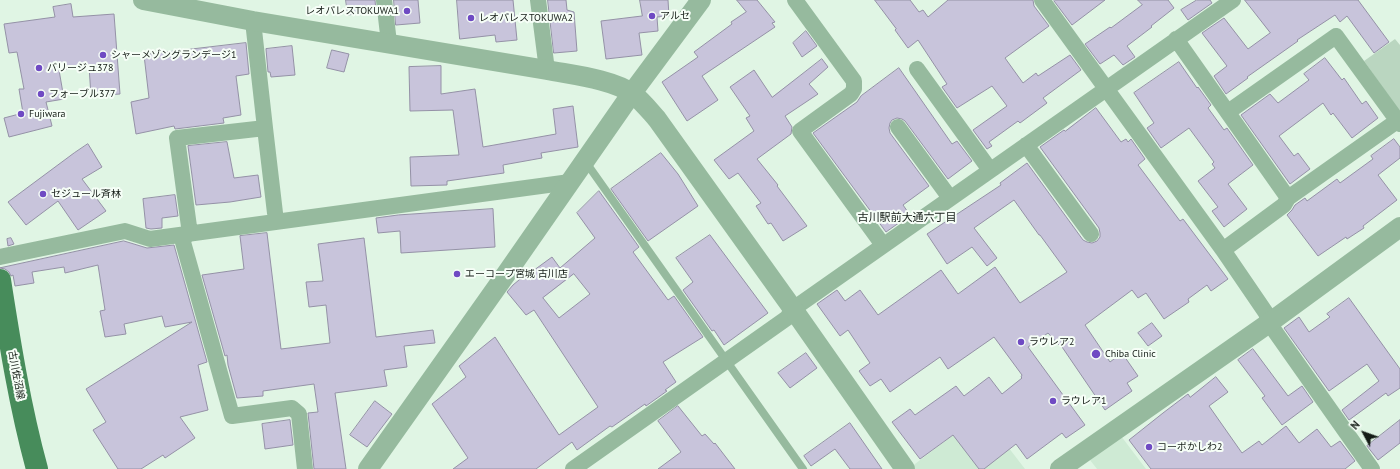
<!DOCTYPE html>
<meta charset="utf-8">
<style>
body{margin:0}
#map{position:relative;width:1400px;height:469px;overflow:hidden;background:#e0f5e4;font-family:"PT Sans",sans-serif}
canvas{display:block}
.north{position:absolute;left:1344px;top:413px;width:40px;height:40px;-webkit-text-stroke:3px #f6fef7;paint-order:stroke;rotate:311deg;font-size:11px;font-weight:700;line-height:16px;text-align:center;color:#141c16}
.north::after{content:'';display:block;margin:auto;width:14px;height:18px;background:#141c16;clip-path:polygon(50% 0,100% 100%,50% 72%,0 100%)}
</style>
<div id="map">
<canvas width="1400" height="469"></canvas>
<div class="north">N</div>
</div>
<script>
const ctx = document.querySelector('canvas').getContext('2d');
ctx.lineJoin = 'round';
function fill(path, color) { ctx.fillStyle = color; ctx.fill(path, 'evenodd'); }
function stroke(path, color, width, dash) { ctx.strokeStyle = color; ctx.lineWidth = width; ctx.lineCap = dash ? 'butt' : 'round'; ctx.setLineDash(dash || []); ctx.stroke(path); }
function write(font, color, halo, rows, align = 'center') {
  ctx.font = font + ' "PT Sans","Noto Sans JP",sans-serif'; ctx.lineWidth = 4; ctx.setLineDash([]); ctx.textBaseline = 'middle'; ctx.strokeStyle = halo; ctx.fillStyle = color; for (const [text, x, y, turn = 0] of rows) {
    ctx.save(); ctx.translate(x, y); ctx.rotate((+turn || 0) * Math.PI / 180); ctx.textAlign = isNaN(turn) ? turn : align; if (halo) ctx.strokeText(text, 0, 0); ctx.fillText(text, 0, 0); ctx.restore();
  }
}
const built = new Path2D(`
 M982 413 1025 469H913L911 467Z
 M1121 436 1146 469H1097L1090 460Z`);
const green = new Path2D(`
 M1395 39 1400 45V112L1364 61Z`);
const building = new Path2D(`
 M346 0H375L376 11 348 15Z
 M394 0H418L420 23 396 25Z
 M457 0H513L517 40 496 42 495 35 460 39Z
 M548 0H566L567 10 574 12 577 51 554 53Z
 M640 0H668L669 16 657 17 658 31 639 33 642 55 606 59 601 21 642 16Z
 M737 0H757L775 22 772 23 775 27 702 76 718 100 687 121 662 82 698 57 694 52 732 24 731 22 746 12Z
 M875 0H910L919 12 923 10 928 17 948 0H1033L1034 6 1049 26 1005 58 1023 83 1036 73 1038 76 1070 55 1081 70 1043 98 1047 103 1020 123 1018 121 989 142 992 146 987 149 973 130 1007 106 992 86 957 108 942 87 947 84 918 40 908 48 895 30 896 29Z
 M1055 0H1105L1072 25 1054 1Z
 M1138 0H1168L1174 8 1151 26 1152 27 1127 46 1135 57 1123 65 1114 55 1100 64 1085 44 1110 27 1111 28 1142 5Z
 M1197 0H1210L1212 3 1188 20 1181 10Z
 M1245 0H1358L1389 42 1374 53 1347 16 1340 22 1335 15 1297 40 1298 41 1247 77 1248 78 1226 94 1214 76 1227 66 1202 33 1224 18 1248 49 1270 33Z
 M71 4 73 17 114 14 120 94 91 96 89 66 59 70 64 99 46 102 52 126 9 137 4 118 23 113 19 89H24L17 52 9 53 4 24 55 17 53 7Z
 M806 31 817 46 802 57 793 43Z
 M246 43 249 74 236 76 241 115 223 118 224 123 175 129 174 126 136 134 131 102 149 98 144 55Z
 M292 46 295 75 271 77 270 72H268L266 49Z
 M332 50 349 54 344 72 327 68Z
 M1325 58 1342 80 1344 78 1362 104 1366 101 1378 118 1352 138 1333 113 1331 115 1323 103 1279 136 1294 156 1298 153 1310 169 1290 184 1241 115 1270 94 1278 103 1309 80 1304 74Z
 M822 59 828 67 809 84 818 94 785 116 792 127 791 134 757 159 778 185 777 186 807 226 783 241 771 223 768 224 756 206 761 203 738 173 729 179 714 160 754 131 746 118 750 116 730 87 754 70 772 97Z
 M1179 62 1197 88 1198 87 1211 105 1208 108 1224 130 1227 128 1253 165 1228 184 1247 209 1224 227 1212 211 1218 207 1198 181 1215 168 1212 164 1214 162 1189 128 1161 148 1147 128 1154 123 1134 93Z
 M441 66V94L475 89 483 147 556 134 553 109 573 106 578 147 541 153 542 158 503 165 504 173 447 181V185L411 186 410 157 459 155 453 110 410 111 409 67Z
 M899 68 952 144 957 141 972 161 948 179 905 121 902 119 897 118 892 120 890 123 889 128 890 133 929 186 903 205 910 215 886 232 813 133 857 102 861 96Z
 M1096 108 1121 142 1126 139 1128 142 1131 139 1145 159 1138 165 1180 221 1183 219 1228 279 1211 291 1207 285 1188 299 1189 302 1164 319 1146 293 1138 298 1132 290 1085 325 1110 362 1122 353 1138 376 1127 383 1132 391 1105 410 1060 344 1059 345 1048 333 1028 347 1085 425 1066 438 1062 433 1027 459 1016 444 984 469H979L953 435 920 459 892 422 910 409 915 415 956 386 964 396 989 377 1002 394 1022 378 1021 377 1022 375 994 337 948 369 940 357 890 392 881 379 870 386 859 371 870 363 848 330 840 336 817 304 837 290 845 301 860 290 878 315 941 270 958 294 995 267 1020 303 1067 272 1040 235H1039L1014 200 974 228 997 258 987 266 972 247 947 264 927 234 1001 185 1000 183 1027 163 1083 240 1087 242 1092 243 1097 241 1100 237V233L1099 228 1040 147 1064 130 1065 131Z
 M1394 139 1400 147V158L1378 175 1397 200 1363 226 1364 228 1347 239 1346 237 1318 256 1287 215 1292 210 1295 205 1305 198 1307 201 1337 179 1340 183 1373 159 1371 156Z
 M227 142 234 178 258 175 261 197 230 202 196 205 188 146Z
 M88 144 102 167 82 179 106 211 78 230 58 201 26 225 8 202 74 153Z
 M661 153 678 174 698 206 648 241 611 189Z
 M599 191 639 247 633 252 668 300 674 296 703 337 663 362 676 382 665 390 667 391 646 406 645 404 612 427 610 426 577 450 572 442 536 469H453L468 458 432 404 466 377 459 366 495 337 559 435 598 407 534 310 526 315 507 292 513 285 525 275 526 276 552 257 560 268 595 238 577 213ZM574 274 590 294 559 318 543 298Z
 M175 195 178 216 162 218V228L151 229 146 228 143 199Z
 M493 209 495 247 401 253 400 231 378 233 376 218 398 215Z
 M267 233 281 349 330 343 326 305 309 307 306 282 323 281 318 244 364 238 376 337 433 330 435 343 404 346 407 367 384 370 387 386 335 393 346 469H314L308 413 318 412 314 384 263 391V396L237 398 228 365 227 355 225 356 202 275 244 269 240 236Z
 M710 235 768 313 724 345 714 330 712 331 683 290 693 282 676 258Z
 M11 238 14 244 8 246 7 239Z
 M124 241 147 248 174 245 207 362 198 365 208 410 180 417 195 438 165 458 163 455 141 469H118L93 430 106 422 86 389 192 322 165 327 162 316 124 324 126 334 105 337 100 311 105 310 98 265 65 273 64 267 32 272 34 283 15 286 13 275 11 276 9 272 5 269 0 268Z
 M1349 298 1400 369V388L1388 396 1386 393 1349 420 1342 410 1379 381 1367 364 1329 391 1284 328 1299 317 1309 332 1330 317 1327 314Z
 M1152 323 1162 336 1148 346 1138 333Z
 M1253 349 1288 396 1302 386 1313 402 1282 425 1262 398 1265 396 1238 360Z
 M806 353 817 368 790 388 778 373Z
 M1216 377 1228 392 1209 406 1242 453 1259 441 1262 445 1286 426 1299 443 1317 429 1331 447 1340 441 1355 461 1345 469H1151L1129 440 1163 413 1188 394 1190 397Z
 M375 401 392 414 367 447 350 435Z
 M678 406 702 436 705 434 714 444 715 443 735 469H658L681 452 658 421Z
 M290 420 293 445 265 449 262 424Z
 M1400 420V443L1378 460 1367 446Z
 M850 423 882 469H850L835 449 811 466 804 456Z`);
const service = new Path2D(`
 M585 161 803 469`);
const minor = new Path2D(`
 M384 0 389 43
 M538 0 547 70
 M795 0 854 81V89L851 94 800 131 883 245
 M1042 0 1223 250 1266 313 1269 323 1372 469
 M1176 39 1288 198 1397 121
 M917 69 990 170
 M1228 112 1336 36 1400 124
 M898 127 950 198
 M265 128 275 213
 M1026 145 1091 234
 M190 234 177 138 265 128 253 21
 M181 235 232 416 292 408 299 414 305 469
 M1223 250 1284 205 1288 198
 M0 257 125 231 150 239 570 182
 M573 469 787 318 793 309 1233 0`);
const tertiary = new Path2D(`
 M143 0 253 21 547 70C572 75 612 79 633 94 642 101 649 110 657 119L793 309 905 469
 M368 469 504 277 632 93 701 0
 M1060 469 1269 323 1400 227`);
const primary = new Path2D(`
 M0 280C10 344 20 407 37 469`);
const markers = [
 [407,11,4,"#6f4ac3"],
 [652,16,4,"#6f4ac3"],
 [471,18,4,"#6f4ac3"],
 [103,55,4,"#6f4ac3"],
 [39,68,4,"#6f4ac3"],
 [41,94,4,"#6f4ac3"],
 [21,114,4,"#6f4ac3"],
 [43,194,4,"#6f4ac3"],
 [457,274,4,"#6f4ac3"],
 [1021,342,4,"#6f4ac3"],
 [1096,354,5,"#6f4ac3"],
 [1053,401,4,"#6f4ac3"],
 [1149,447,4,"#6f4ac3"]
];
const poiNames = [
 ["レオパレスTOKUWA1",399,11,"right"],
 ["アルセ",660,16],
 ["レオパレスTOKUWA2",479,18],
 ["シャーメゾングランデージ1",111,55],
 ["バリージュ378",47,68],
 ["フォーブル377",49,94],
 ["Fujiwara",29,114],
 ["セジュール斉林",51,194],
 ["エーコープ宮城 古川店",465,274],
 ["ラウレア2",1029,342],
 ["Chiba Clinic",1105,354],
 ["ラウレア1",1061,401],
 ["コーポかしわ2",1157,447]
];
const streetNames = [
 ["古川佐沼線",16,375,79]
];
const neighbourhoodNames = [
 ["古川駅前大通六丁目",907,218]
];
fill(built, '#ceead4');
fill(green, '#bad6c0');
fill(building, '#c8c4db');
stroke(building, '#9491a6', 1);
stroke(service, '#96ba9e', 8);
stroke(minor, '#96ba9e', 16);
stroke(tertiary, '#96ba9e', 20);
stroke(primary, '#478c5b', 22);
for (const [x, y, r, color] of markers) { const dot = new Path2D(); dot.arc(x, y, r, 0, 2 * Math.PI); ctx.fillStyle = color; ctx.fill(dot); stroke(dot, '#f6fef7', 1.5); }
write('10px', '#141c16', '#f6fef7', poiNames, 'left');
write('10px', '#141c16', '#f6fef7', streetNames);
write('11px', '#141c16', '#f6fef7', neighbourhoodNames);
</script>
